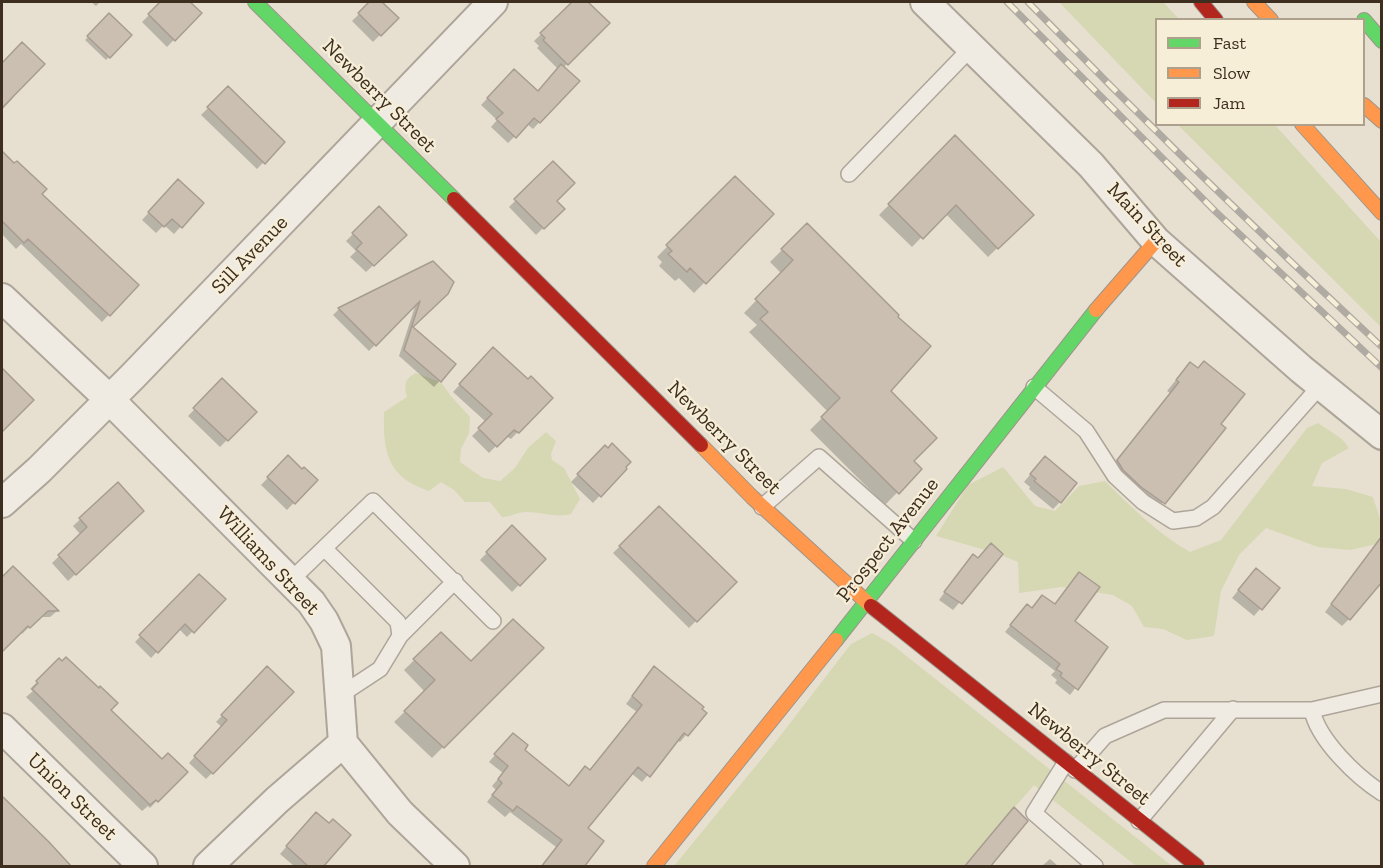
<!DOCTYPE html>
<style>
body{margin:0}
#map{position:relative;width:1383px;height:868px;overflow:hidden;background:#e7e0d1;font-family:"Zilla Slab",serif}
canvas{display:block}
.frame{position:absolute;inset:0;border:3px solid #3d2e20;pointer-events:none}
.legend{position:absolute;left:1155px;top:18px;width:210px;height:108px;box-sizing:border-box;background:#f7eed8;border:2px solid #ada18e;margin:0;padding:8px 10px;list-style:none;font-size:18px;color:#3d2e20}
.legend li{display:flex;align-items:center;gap:12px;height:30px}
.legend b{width:30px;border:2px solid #ada18e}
</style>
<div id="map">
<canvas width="1383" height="868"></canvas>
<div class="frame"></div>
<ul class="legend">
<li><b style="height:8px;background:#63d668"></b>Fast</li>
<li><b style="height:8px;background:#ff974d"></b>Slow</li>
<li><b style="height:8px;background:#b3261e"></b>Jam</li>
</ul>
</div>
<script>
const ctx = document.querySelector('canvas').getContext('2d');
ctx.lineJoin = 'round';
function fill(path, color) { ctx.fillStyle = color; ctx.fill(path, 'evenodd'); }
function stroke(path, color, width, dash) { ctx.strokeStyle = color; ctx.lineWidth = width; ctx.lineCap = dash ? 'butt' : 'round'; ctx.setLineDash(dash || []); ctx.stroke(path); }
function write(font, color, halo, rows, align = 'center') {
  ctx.font = font + ' "Zilla Slab",serif'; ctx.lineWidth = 4.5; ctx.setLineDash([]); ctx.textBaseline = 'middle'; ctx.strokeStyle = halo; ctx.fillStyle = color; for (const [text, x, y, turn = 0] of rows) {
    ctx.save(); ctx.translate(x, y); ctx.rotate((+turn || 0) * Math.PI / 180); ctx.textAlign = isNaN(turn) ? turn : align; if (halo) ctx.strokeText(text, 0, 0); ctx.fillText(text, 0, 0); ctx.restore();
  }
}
const green = new Path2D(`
 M1059 2H1163L1179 19 1156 20V103Z
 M1178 125H1275L1381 242V327Z
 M416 373 441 382 450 395 470 417 469 433 461 449 460 462 483 478 500 481 514 469 528 448 546 432 556 441 551 454 552 460 564 468 580 499 571 514C555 518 542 512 526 512 517 512 511 517 502 517L490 502H465L454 490 441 482 429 491C387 477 383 452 384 412L407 397C404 385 404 379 416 373Z
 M1318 423 1342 439 1349 448 1322 463 1312 486 1346 489 1373 497 1382 525 1381 543 1350 550 1318 547 1266 528 1239 555 1221 591 1214 636 1187 640 1163 629 1144 627 1132 606 1113 595 1061 587 1019 593 1018 562 996 553 936 536 968 485 1003 467 1035 506 1055 511 1079 486 1105 481C1132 508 1157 533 1190 552L1221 540 1307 428Z
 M872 633 890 643 1172 866H1136L1034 785 964 866H674L777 740 851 644Z`);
const shadow = new Path2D(`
 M91 2H100L96 6Z
 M162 2H169L172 5 176 2H188L200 13 167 47 142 22Z
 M371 2H380L397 18 373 42 352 21Z
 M574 2H582L584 4 586 2 608 23 563 68 578 81 533 129 527 124 508 143 491 127 497 120 481 105 514 71 537 93 558 69 537 48 539 46 534 41Z
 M109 16 130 35 106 60 85 40Z
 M22 44 11 96 13 98 2 110V65Z
 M228 88 283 142 257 169 201 115Z
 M955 138 1031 215 988 257 945 213 912 247 879 215Z
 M2 152 40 194 137 285 102 322 21 244 16 249 2 234Z
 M553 163 554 201 562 209 536 235 509 207Z
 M735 178 772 214 694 293 679 278 675 281 659 266 662 262 657 257Z
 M171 188 202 203 174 234 164 225 156 233 142 220Z
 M379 208 398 242 366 272 350 257 356 251 346 241Z
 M807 225 912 461 920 469 885 505 810 430 828 412 749 332 757 325 744 313 782 274 770 262Z
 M447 293 411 327 454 365 434 387 399 356 416 303 369 351 333 315 339 309Z
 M486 356 528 381 551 398 511 439 506 436 489 453 472 436 486 422 453 392Z
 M2 370 32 400 2 430Z
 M1180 375 1218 425 1224 428 1153 514 1107 472 1170 393 1167 391Z
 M222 381 255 412 220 447 188 416Z
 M605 447 625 469 593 503 571 482Z
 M288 457 316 480 287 510 261 485Z
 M1038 465 1060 502 1053 509 1029 489 1030 487 1024 482Z
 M118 484 142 511 68 581 52 563 81 535 73 526Z
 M659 508 734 582 689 628 613 553Z
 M512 527 544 559 512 592 480 560Z
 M1373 549 1349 619 1342 626 1325 612Z
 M1001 554 953 610 939 600 966 563Z
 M13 568 57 611 50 617H39L22 634 20 632 2 650V579Z
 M1249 577 1278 588 1254 616 1232 598Z
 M224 599 187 637 179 629 151 658 135 642 160 616Z
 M1036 603 1073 622 1106 647 1070 695 1055 683 1057 680 1051 675 1055 671 1005 632 1021 612 1031 609Z
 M441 634 471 663 542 648 432 758 394 722 425 692 404 670Z
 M59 660 162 761 185 772 150 808 148 806 142 811 26 697 33 691 30 689Z
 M267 668 292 692 206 779 189 763 222 727 216 722Z
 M647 675 705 713 680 742 677 740 642 782 631 773 586 829 582 866H541L556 847 510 812 505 817 487 802 496 790 492 786 503 773 489 762 506 742 523 750 568 788 589 771 637 712 626 704Z
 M2 799 71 866H2Z
 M309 821 329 825 321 866H294L280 854Z
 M1050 859 1058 866H1042Z`);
const building = new Path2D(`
 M160 2H190L202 13 175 41 148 14Z
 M369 2H382L399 18 381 36 358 13Z
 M572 2H588L610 23 568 65 543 40 545 38 540 33Z
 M109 13 132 35 110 58 87 36Z
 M22 42 45 64 2 108V63Z
 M561 64 580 81 540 123 534 118 516 138 496 119 503 113 487 98 514 69 538 91Z
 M228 86 285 142 265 164 207 107Z
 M955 135 1034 215 998 249 956 205 923 239 888 204Z
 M2 151 14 163 17 161 47 189 42 194 139 285 110 316 28 239 24 243 2 221Z
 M553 161 575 183 557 201 565 209 544 229 514 199Z
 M735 176 774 214 706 284 690 268 687 272 668 254 672 251 666 245Z
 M178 179 204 203 182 228 172 219 164 227 148 212Z
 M379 206 407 235 374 266 356 249 362 243 352 233Z
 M807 223 899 315 898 317 931 346 891 391 937 438 914 461 922 469 899 494 821 417 840 398 760 319 768 312 755 299 793 260 781 249Z
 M433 261 454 282 448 294 413 327 456 364 441 382 404 350 420 301 376 346 338 308Z
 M493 347 528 379 531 376 553 398 519 433 514 430 497 447 478 428 492 414 459 384Z
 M1204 361 1245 394 1221 424 1226 428 1165 504 1141 487 1123 470 1117 460 1179 382 1176 380 1190 362 1198 368Z
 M2 368 34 400 2 432Z
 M222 378 257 412 228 441 193 408Z
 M612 443 631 462 626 467 627 469 601 497 577 474 605 445 608 448Z
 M288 455 302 469 304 467 318 480 295 504 267 477Z
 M1045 456 1077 483 1061 503 1034 481 1036 479 1030 474Z
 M118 482 144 511 76 575 58 555 87 527 79 518Z
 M659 506 737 582 697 622 619 546Z
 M512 525 546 559 520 586 486 552Z
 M1382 536V582L1350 620 1331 604Z
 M991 543 1003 554 962 604 944 592 973 554 978 558Z
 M13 566 59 611H48L30 628 28 626 2 652V577Z
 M1256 568 1280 588 1262 610 1238 590Z
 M1079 572 1100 587 1075 621 1108 647 1078 690 1060 676 1062 673 1056 669 1060 664 1010 625 1027 604 1032 608 1042 595 1055 604Z
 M199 574 226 599 194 633 185 624 158 653 139 635Z
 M513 619 544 648 444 748 404 711 435 680 413 659 441 632 471 661Z
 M66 657 99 688 100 686 118 703 111 710 162 759 168 753 188 772 158 802 156 800 150 805 32 689 38 683 36 681 59 658 62 661Z
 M267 666 294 692 213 774 194 756 227 720 221 715Z
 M654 666 704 707 702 709 707 713 688 736 684 733 650 777 638 767 588 828 604 841 584 867H541L562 840 517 806 513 811 492 795 502 783 498 779 508 766 494 754 513 733 528 745 525 750 569 786 585 766 590 770 642 705 632 696Z
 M2 796 49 842 72 867H2Z
 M1014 807 1028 821 990 867H964Z
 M316 812 329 823 333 819 351 835 323 867H309L286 846Z`);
const lane = new Path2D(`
 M849 174 971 48
 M1034 387 1086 431 1115 476 1143 502 1173 521 1196 518 1213 507 1321 385
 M762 507 819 457 914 541
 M325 549 398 622 400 636
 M291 580 373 501 493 621
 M339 696 380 669 400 636 455 581
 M1312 710C1318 740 1357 777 1382 793
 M1066 762 1034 813 1095 866
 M1075 770 1105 736 1164 710H1312L1382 694
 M1139 821 1233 709`);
const street = new Path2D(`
 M925 2 1091 165 1156 241 1301 369 1382 435
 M2 298 109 399 311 602 324 621 336 646 343 743 400 813 455 866
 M2 503 39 470 133 376 493 2
 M2 728 143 866
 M208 866 277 800 343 743`);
const fast = new Path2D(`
 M255 2 454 199
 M1364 20 1382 41
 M836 640 1096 310`);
const slow = new Path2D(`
 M1254 2 1271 20
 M1364 105 1382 121
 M1302 124 1382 213
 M1096 310 1156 241
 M701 445 752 497 871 606
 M654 866 836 640`);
const jam = new Path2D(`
 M1201 2 1216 20
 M454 199 701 445
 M871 606 1197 866`);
const rail = new Path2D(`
 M1007 2 1216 212 1382 368
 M1028 2C1143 120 1261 235 1382 347`);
const streetNames = [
 ["Newberry Street",379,96,45],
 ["Main Street",1147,225,47],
 ["Sill Avenue",250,255,-46],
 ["Newberry Street",724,438,45],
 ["Prospect Avenue",888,540,-52],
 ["Williams Street",268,561,47],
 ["Newberry Street",1089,754,39],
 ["Union Street",72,797,44]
];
fill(green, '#d6d7b3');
fill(shadow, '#0003');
fill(building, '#cbbfb2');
stroke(building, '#a89c90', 1.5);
stroke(lane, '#ada599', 18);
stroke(street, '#ada599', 32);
stroke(fast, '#9c958a', 16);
stroke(slow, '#9c958a', 16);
stroke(jam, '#9c958a', 16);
stroke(lane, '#efebe3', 15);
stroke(street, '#efebe3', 28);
stroke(fast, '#63d668', 14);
stroke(slow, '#ff974d', 14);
stroke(jam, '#b3261e', 14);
stroke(rail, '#afaaa2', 7);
stroke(rail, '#f7eed8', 4.5, [14]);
write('21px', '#3d2e20', '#f7eed8', streetNames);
</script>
